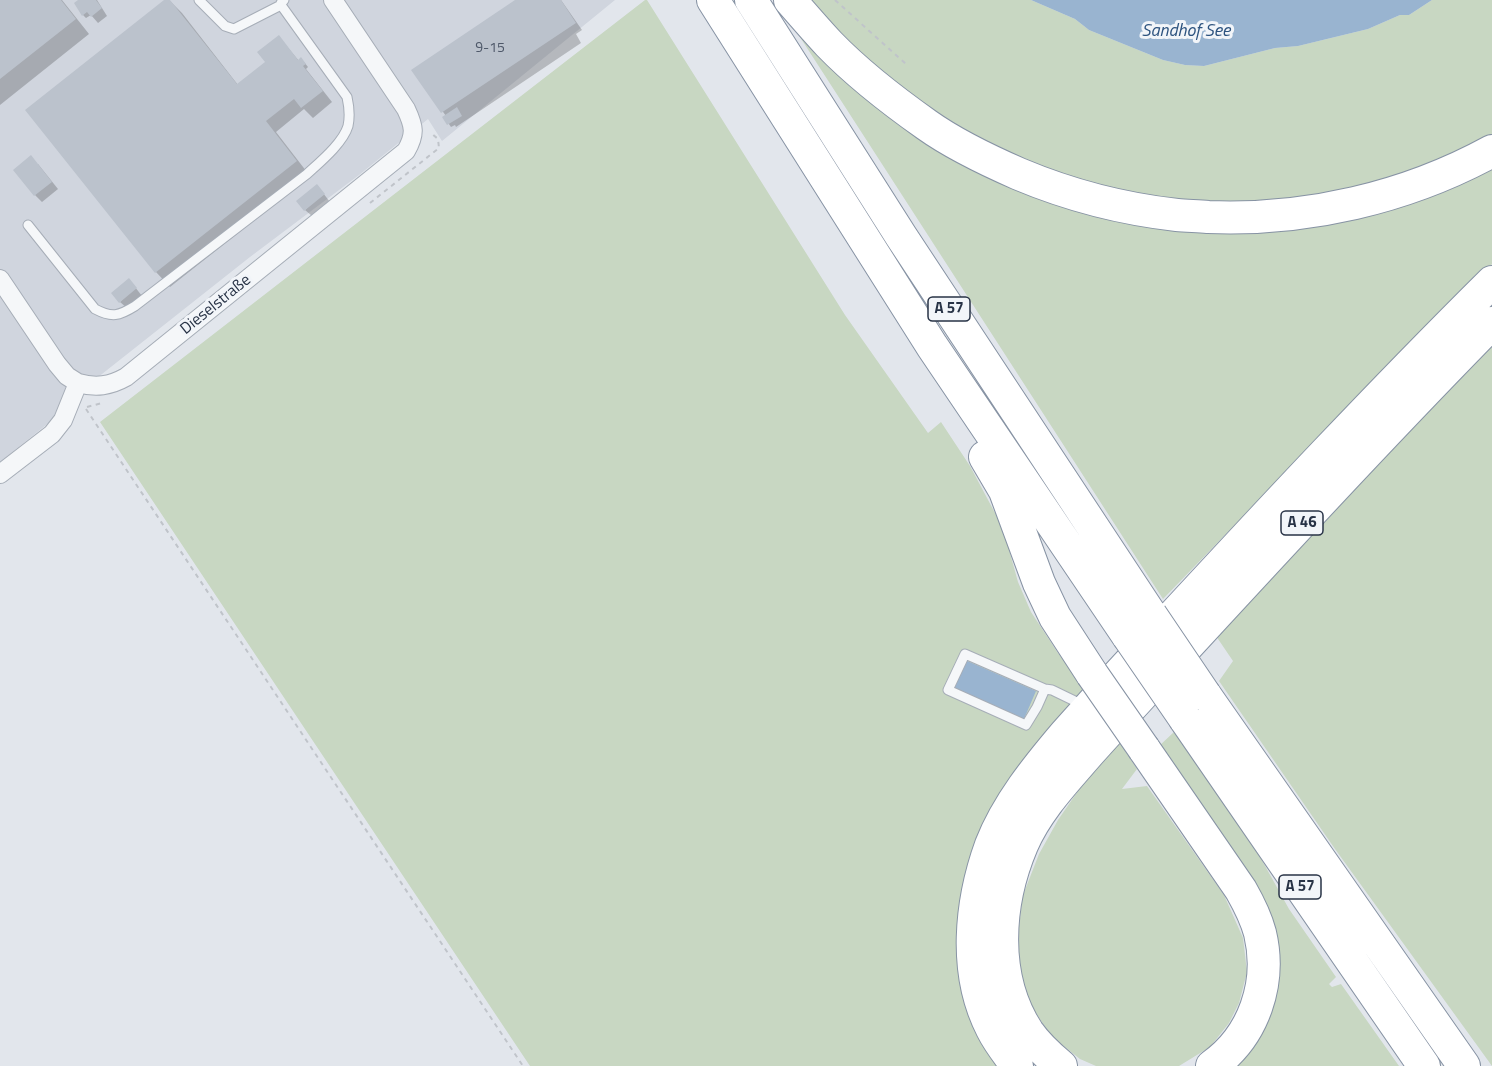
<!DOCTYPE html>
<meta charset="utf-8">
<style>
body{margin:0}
canvas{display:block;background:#e2e6ec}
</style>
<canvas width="1492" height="1066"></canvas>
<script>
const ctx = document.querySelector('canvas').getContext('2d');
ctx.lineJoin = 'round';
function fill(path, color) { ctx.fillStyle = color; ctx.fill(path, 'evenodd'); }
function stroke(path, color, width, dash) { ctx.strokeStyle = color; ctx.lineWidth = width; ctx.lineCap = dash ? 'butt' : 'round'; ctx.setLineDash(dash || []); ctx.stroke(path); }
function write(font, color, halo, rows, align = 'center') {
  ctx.font = font + ' "Titillium Web",sans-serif'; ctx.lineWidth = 6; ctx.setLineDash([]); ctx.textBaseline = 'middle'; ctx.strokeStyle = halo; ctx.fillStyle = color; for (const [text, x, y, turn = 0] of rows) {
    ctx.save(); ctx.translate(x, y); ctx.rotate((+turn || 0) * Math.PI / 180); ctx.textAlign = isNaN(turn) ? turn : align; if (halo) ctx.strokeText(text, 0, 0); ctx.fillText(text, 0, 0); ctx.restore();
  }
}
const built = new Path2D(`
 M0 0H615L442 141 428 119 359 175 250 257 59 408 51 421 0 462Z`);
const green = new Path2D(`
 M645 0H647L845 315 928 433 941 422 970 466 1003 528 1018 582 1031 612 1058 653 1088 693 995 809 1002 1066H530L100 422Z
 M776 0 871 100 1174 225 1492 163V264L1450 306 1295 467 1255 504 1163 599Z
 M807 0H1031L1075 19 1089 30 1163 60 1185 65 1204 66 1275 48 1298 46 1368 29 1400 15H1409L1432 0H1492V138L1422 171 1306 200 1178 203 1109 191 991 149 886 80Z
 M1492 346V1066L1335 849 1219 681 1233 661 1216 636 1387 454Z
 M1174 732 1259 855 1289 909 1336 977 1329 984 1332 987 1341 984 1399 1066H1229L1277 978 1158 747Z
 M1120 743 1137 769 1122 789 1147 786 1224 895 1243 938 1247 972 1239 1003 1229 1023 1210 1047 1179 1066H1096L1080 1059 1051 1036 1032 1007 1019 970 1018 934 1023 895 1039 854 1058 820 1080 788Z`);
const water = new Path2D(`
 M1031 0H1432L1409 15H1400L1368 29 1298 46 1275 48 1204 66 1185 65 1163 60 1089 30 1075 19Z
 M965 660 1036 691 1024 719 953 688Z`);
const shadow = new Path2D(`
 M0 0H62L89 34 0 105Z
 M81 0H97L107 16 98 23 91 15 86 18 83 15Z
 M167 0H169L182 13 238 85 267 62 279 37 299 61 304 62 308 67 306 69 332 102 313 118 304 109 276 132 310 176 170 287 156 272 27 111Z
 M518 0H561L582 30 576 34 581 43 456 127 455 125 451 127 444 117 446 116 413 70Z
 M38 164 58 189 42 202 35 195Z
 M323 193 330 202 312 216 305 210Z
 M135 287 142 296 127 308 120 302Z`);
const building = new Path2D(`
 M0 0H61L76 19 0 79Z
 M78 0H96L102 8 91 17 87 12 82 16 74 3Z
 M164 0H170L237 84 265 62 257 52 279 35 298 60 301 57 306 64 303 66 323 91 301 108 294 99 266 121 297 161 155 273 25 110Z
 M515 0H561L576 23 441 113 411 70Z
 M457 107 462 116 447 125 442 117Z
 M31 155 52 182 34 196 13 170Z
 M317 184 325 194 304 211 296 201Z
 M129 278 137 288 119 303 111 293Z`);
const path = new Path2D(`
 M835 0 907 65
 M370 203 439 148 438 139 430 132
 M87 407 102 403
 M86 409 523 1066`);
const lane = new Path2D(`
 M199 0 225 26 234 29 281 5
 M28 225 95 309C112 318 119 316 135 306L307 174C320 162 343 143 348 126 350 117 349 106 347 97L281 5V3L284 0
 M1045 689 1037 707 1026 725 948 690 965 654 1045 689 1052 690 1083 705`);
const street = new Path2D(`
 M0 279 57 364 67 376 78 383
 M0 474 52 434 63 420 78 383C96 388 110 386 126 377L406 151C416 134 414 126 406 109L333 0`);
const highway = new Path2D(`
 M713 0 932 346 1128 636
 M751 0 901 236 1151 615
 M790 0C803 15 816 30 829 44 858 74 893 101 927 125 955 145 987 160 1019 174 1069 195 1123 209 1177 215 1187 216 1198 216 1208 217 1306 221 1406 198 1492 151
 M985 457 1005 491 1039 583 1055 617 1092 674
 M1205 695 1464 1066
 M1185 719 1424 1066
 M1144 749 1241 890C1249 904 1256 918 1260 933 1272 983 1254 1036 1212 1066
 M1017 1066C1008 1054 999 1043 992 1029 963 973 970 903 991 845 1007 804 1037 767 1065 734 1096 699 1127 665 1159 631 1268 513 1378 395 1492 282
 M1061 1066C1049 1056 1037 1045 1028 1032 992 977 997 904 1022 845 1037 810 1064 782 1089 753 1114 725 1140 697 1166 669 1273 553 1381 436 1492 323`);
const highwayBridge = new Path2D(`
 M1151 615 1205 695
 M1128 636 1185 719
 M1092 674 1144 749`);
const numberNames = [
 ["9-15",490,49]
];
const shields = [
 [949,309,42],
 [1302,523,42],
 [1300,887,42]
];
const shieldNames = [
 ["A 57",949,309],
 ["A 46",1302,523],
 ["A 57",1300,887]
];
const streetNames = [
 ["Dieselstraße",216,305,-39]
];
const waterNames = [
 ["Sandhof See",1186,32]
];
fill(built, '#d0d5de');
fill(green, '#c8d7c2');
fill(water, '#99b4d0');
fill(shadow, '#0003');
fill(building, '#bbc2cc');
stroke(lane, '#a6adb7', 11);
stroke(street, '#a6adb7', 20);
stroke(highway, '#8793a4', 34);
stroke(path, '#c0c4ca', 2, [4.5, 4.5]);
stroke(lane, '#f5f7f9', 9);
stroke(street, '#f5f7f9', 18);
stroke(highway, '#fff', 32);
stroke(highwayBridge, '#8793a4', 34, []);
stroke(highwayBridge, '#fff', 32);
write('14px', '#4d5768', null, numberNames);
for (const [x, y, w] of shields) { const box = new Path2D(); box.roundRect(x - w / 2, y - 12, w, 24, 4.5); ctx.fillStyle = '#f2f5f9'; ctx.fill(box); stroke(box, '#283346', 1.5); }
write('bold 15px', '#283346', null, shieldNames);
write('16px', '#283346', '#f2f5f9', streetNames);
write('italic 18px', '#2d537f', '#f2f5f9', waterNames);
</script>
